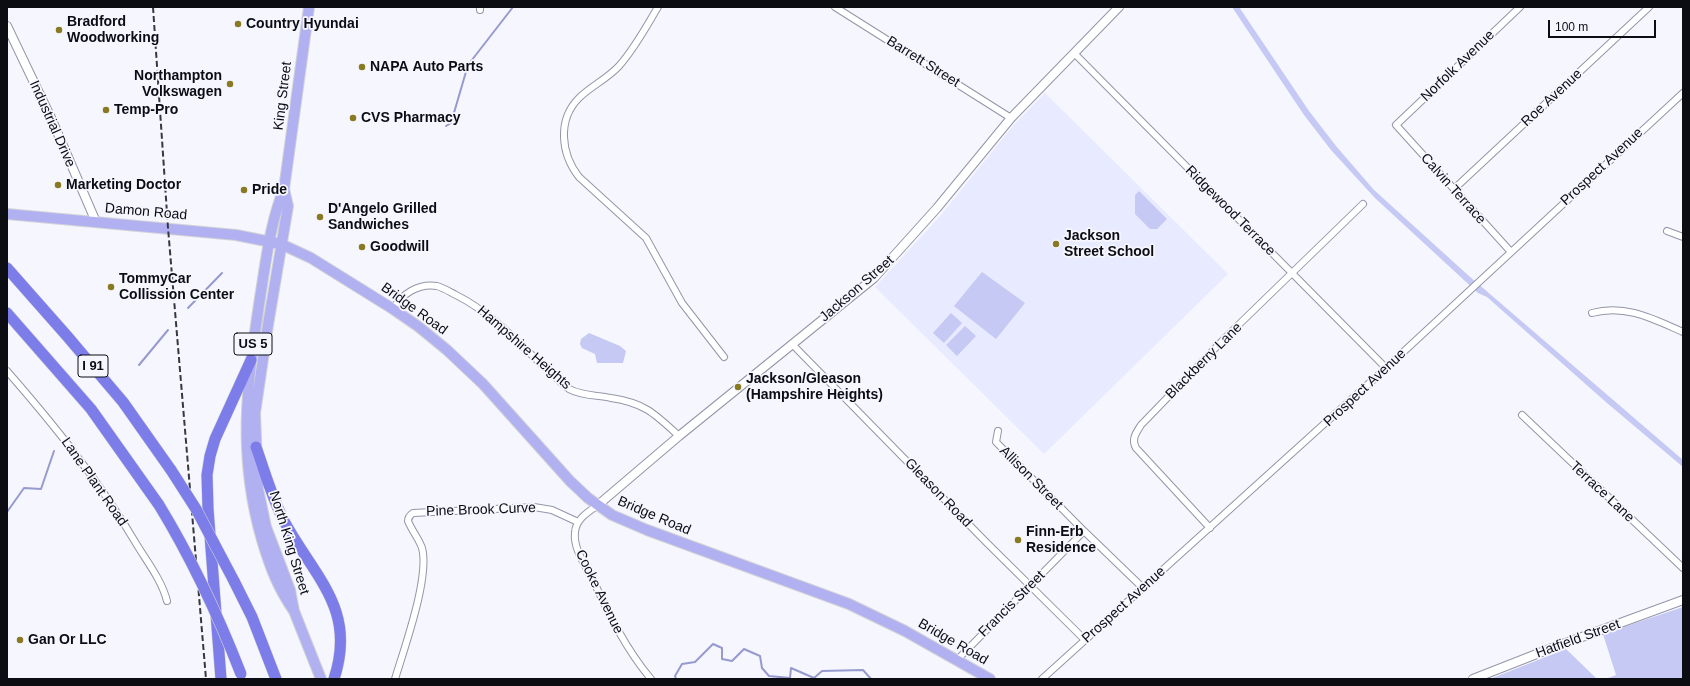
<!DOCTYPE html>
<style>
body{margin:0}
#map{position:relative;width:1690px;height:686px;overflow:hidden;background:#f5f6fe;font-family:Arial,sans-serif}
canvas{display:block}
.frame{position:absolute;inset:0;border:8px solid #0c0d13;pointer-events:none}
.scale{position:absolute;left:1548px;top:20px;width:108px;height:18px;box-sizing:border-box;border:2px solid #0c0d13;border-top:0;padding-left:5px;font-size:12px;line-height:14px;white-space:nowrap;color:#0c0d13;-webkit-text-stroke:3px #f5f6fe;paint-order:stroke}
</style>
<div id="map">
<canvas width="1690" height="686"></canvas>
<div class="frame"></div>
<div class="scale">100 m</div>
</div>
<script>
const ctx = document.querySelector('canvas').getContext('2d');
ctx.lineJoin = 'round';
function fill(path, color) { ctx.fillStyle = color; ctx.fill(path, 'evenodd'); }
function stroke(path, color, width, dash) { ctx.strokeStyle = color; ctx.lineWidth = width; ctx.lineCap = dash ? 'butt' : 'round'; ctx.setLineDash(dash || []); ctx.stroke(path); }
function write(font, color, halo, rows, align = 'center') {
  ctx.font = font + ' Arial,sans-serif'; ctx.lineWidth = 3.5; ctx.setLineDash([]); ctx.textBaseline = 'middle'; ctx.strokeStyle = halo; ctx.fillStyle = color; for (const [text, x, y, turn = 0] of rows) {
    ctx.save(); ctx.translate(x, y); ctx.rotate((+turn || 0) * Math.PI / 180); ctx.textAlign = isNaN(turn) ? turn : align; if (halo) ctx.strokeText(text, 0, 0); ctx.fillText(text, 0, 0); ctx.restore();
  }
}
const built = new Path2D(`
 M1045 93 1228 274 1044 454 875 287 941 215 1012 127Z`);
const green = new Path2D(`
 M1232 7H1239L1309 111 1336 146 1374 190 1469 276 1683 460V467L1607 403 1487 297 1478 293 1375 198 1331 150 1304 115Z
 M1139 191 1167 219 1157 229H1150L1135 214V195Z
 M982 272 1025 303 996 339 954 306Z
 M951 313 962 323 944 343 933 333Z
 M965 326 976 336 957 356 946 345Z
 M589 333 620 346 626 351 623 363H597L595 354 582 348 580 344 581 339Z
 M1683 607V679H1606L1616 675 1603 634Z
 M1566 649 1597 679H1490Z`);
const stream = new Path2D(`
 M446 126 451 123 468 65 513 7
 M188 308 222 273
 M139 365 168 330
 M7 512 24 488 41 489 54 451
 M676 679 675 676 682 664 695 662 713 644 722 648V659L732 661 744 649 760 656 762 668 769 676 790 678 791 668 814 678 822 671 863 670 871 679`);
const minor = new Path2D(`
 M658 7C646 27 635 48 619 66 607 79 591 86 579 98 557 120 561 154 579 177L646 238 682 303 724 357
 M835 7 1011 118
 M480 10V7
 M1075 54 1386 368
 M1454 189 1649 7
 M1667 231 1683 237
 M1511 252 1396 125 1520 7
 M393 309C402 294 418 283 437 286 444 288 450 292 456 295 500 317 531 358 569 389 582 396 597 395 611 398 645 403 655 414 679 436
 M1592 313C1626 304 1653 319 1683 332
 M792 344 986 542 1085 640
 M7 371C55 426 100 482 137 545 148 563 162 581 167 601
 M1522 415 1683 568
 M998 431 996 442 1084 531 1143 588
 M598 505C588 512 576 519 575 532 573 548 585 565 592 578 609 614 625 648 651 679
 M1210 528 1136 448C1131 439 1136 433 1141 425L1226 337 1363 204
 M957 660 1084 531
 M395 679C404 649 430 577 422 548 419 539 412 531 408 521 408 517 410 515 413 513L534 507 552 510 578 522
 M1042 679 1386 368 1683 93`);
const tertiary = new Path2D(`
 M7 26 52 120 96 222
 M598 505 679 436 874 278 937 208 1011 118 1119 7
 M1473 679 1552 648 1683 600`);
const primary = new Path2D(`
 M284 189 288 206 268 325 255 413 258 489 266 527 290 590 294 611 321 679
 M7 214 236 235 281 244 311 258 393 309 419 327 447 350 483 384 570 481 588 498 612 515 647 530 849 604 905 631 990 679
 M294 611C278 588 270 567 262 540 237 454 247 384 260 298 266 261 270 223 284 189L309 7`);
const motorway = new Path2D(`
 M7 268 67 336 123 402 171 470
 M7 313 91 409 159 505
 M256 447C265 472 272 498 284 521 315 578 357 609 334 679
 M234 581 252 617 276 679
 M221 679 208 509 207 475 210 456 215 439 251 360`);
const rail = new Path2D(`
 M153 7 168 228 206 679`);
const motorwayBridge = new Path2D(`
 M171 470 196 509 234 581
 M159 505C192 559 218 615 241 674`);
const markers = [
 [238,24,4,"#877a20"],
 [59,30,4,"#877a20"],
 [362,67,4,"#877a20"],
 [230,84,4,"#877a20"],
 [106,110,4,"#877a20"],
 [353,118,4,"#877a20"],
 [58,185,4,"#877a20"],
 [244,190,4,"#877a20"],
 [320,217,4,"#877a20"],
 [1056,244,4,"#877a20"],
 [362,247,4,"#877a20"],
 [111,287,4,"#877a20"],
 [738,387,4,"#877a20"],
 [1018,540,4,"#877a20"],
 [20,640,4,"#877a20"]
];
const shields = [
 [253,344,38],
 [93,366,30]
];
const shieldNames = [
 ["US 5",253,344],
 ["I 91",93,366]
];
const poiNames = [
 ["Bradford",67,22],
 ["Woodworking",67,38],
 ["Country Hyundai",246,24],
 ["NAPA Auto Parts",370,67],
 ["Northampton",222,76,"right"],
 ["Volkswagen",222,92,"right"],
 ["Temp-Pro",114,110],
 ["CVS Pharmacy",361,118],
 ["Marketing Doctor",66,185],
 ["Pride",252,190],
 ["D'Angelo Grilled",328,209],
 ["Sandwiches",328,225],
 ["Jackson",1064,236],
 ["Street School",1064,252],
 ["Goodwill",370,247],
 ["TommyCar",119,279],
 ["Collission Center",119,295],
 ["Jackson/Gleason",746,379],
 ["(Hampshire Heights)",746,395],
 ["Finn-Erb",1026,532],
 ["Residence",1026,548],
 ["Gan Or LLC",28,640]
];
const streetNames = [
 ["Barrett Street",923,62,32],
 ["Norfolk Avenue",1458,66,-44],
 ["King Street",283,96,-83],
 ["Roe Avenue",1552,98,-43],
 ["Industrial Drive",52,124,66],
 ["Prospect Avenue",1602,167,-43],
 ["Calvin Terrace",1453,189,48],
 ["Ridgewood Terrace",1230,211,45],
 ["Damon Road",146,212,5],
 ["Jackson Street",857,289,-41],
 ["Bridge Road",414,309,36],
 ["Hampshire Heights",524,348,41],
 ["Blackberry Lane",1204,361,-45],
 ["Prospect Avenue",1365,388,-43],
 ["Allison Street",1031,478,45],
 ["Lane Plant Road",94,482,55],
 ["Terrace Lane",1602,492,43],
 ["Gleason Road",938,493,46],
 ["Pine Brook Curve",481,510,-2],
 ["Bridge Road",654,516,23],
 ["North King Street",289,543,73],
 ["Cooke Avenue",599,592,64],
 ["Francis Street",1012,604,-45],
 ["Prospect Avenue",1124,605,-42],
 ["Hatfield Street",1578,639,-20],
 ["Bridge Road",953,642,30]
];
fill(built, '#e8eaff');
fill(green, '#c5c9f3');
stroke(stream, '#979ace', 2);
stroke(minor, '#9496a7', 8);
stroke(tertiary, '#9496a7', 10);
stroke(primary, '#d3d3d5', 12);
stroke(motorway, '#d3d3d5', 12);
stroke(minor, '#fff', 6);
stroke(tertiary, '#fff', 8);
stroke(primary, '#b1b1f2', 10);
stroke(motorway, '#7d7dea', 11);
stroke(rail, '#37383f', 2, [6, 3]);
stroke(motorwayBridge, '#d3d3d5', 12, []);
stroke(motorwayBridge, '#7d7dea', 11);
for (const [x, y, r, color] of markers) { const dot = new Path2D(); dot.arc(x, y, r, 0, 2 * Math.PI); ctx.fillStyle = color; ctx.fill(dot); stroke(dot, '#f5f6fe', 1.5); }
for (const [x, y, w] of shields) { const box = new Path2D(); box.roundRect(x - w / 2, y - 11, w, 22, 3); ctx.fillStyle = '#f5f6fe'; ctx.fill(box); stroke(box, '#0c0d13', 1); }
write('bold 13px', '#0c0d13', null, shieldNames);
write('bold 14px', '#0c0d13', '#f5f6fe', poiNames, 'left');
write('14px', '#0c0d13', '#f5f6fe', streetNames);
</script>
